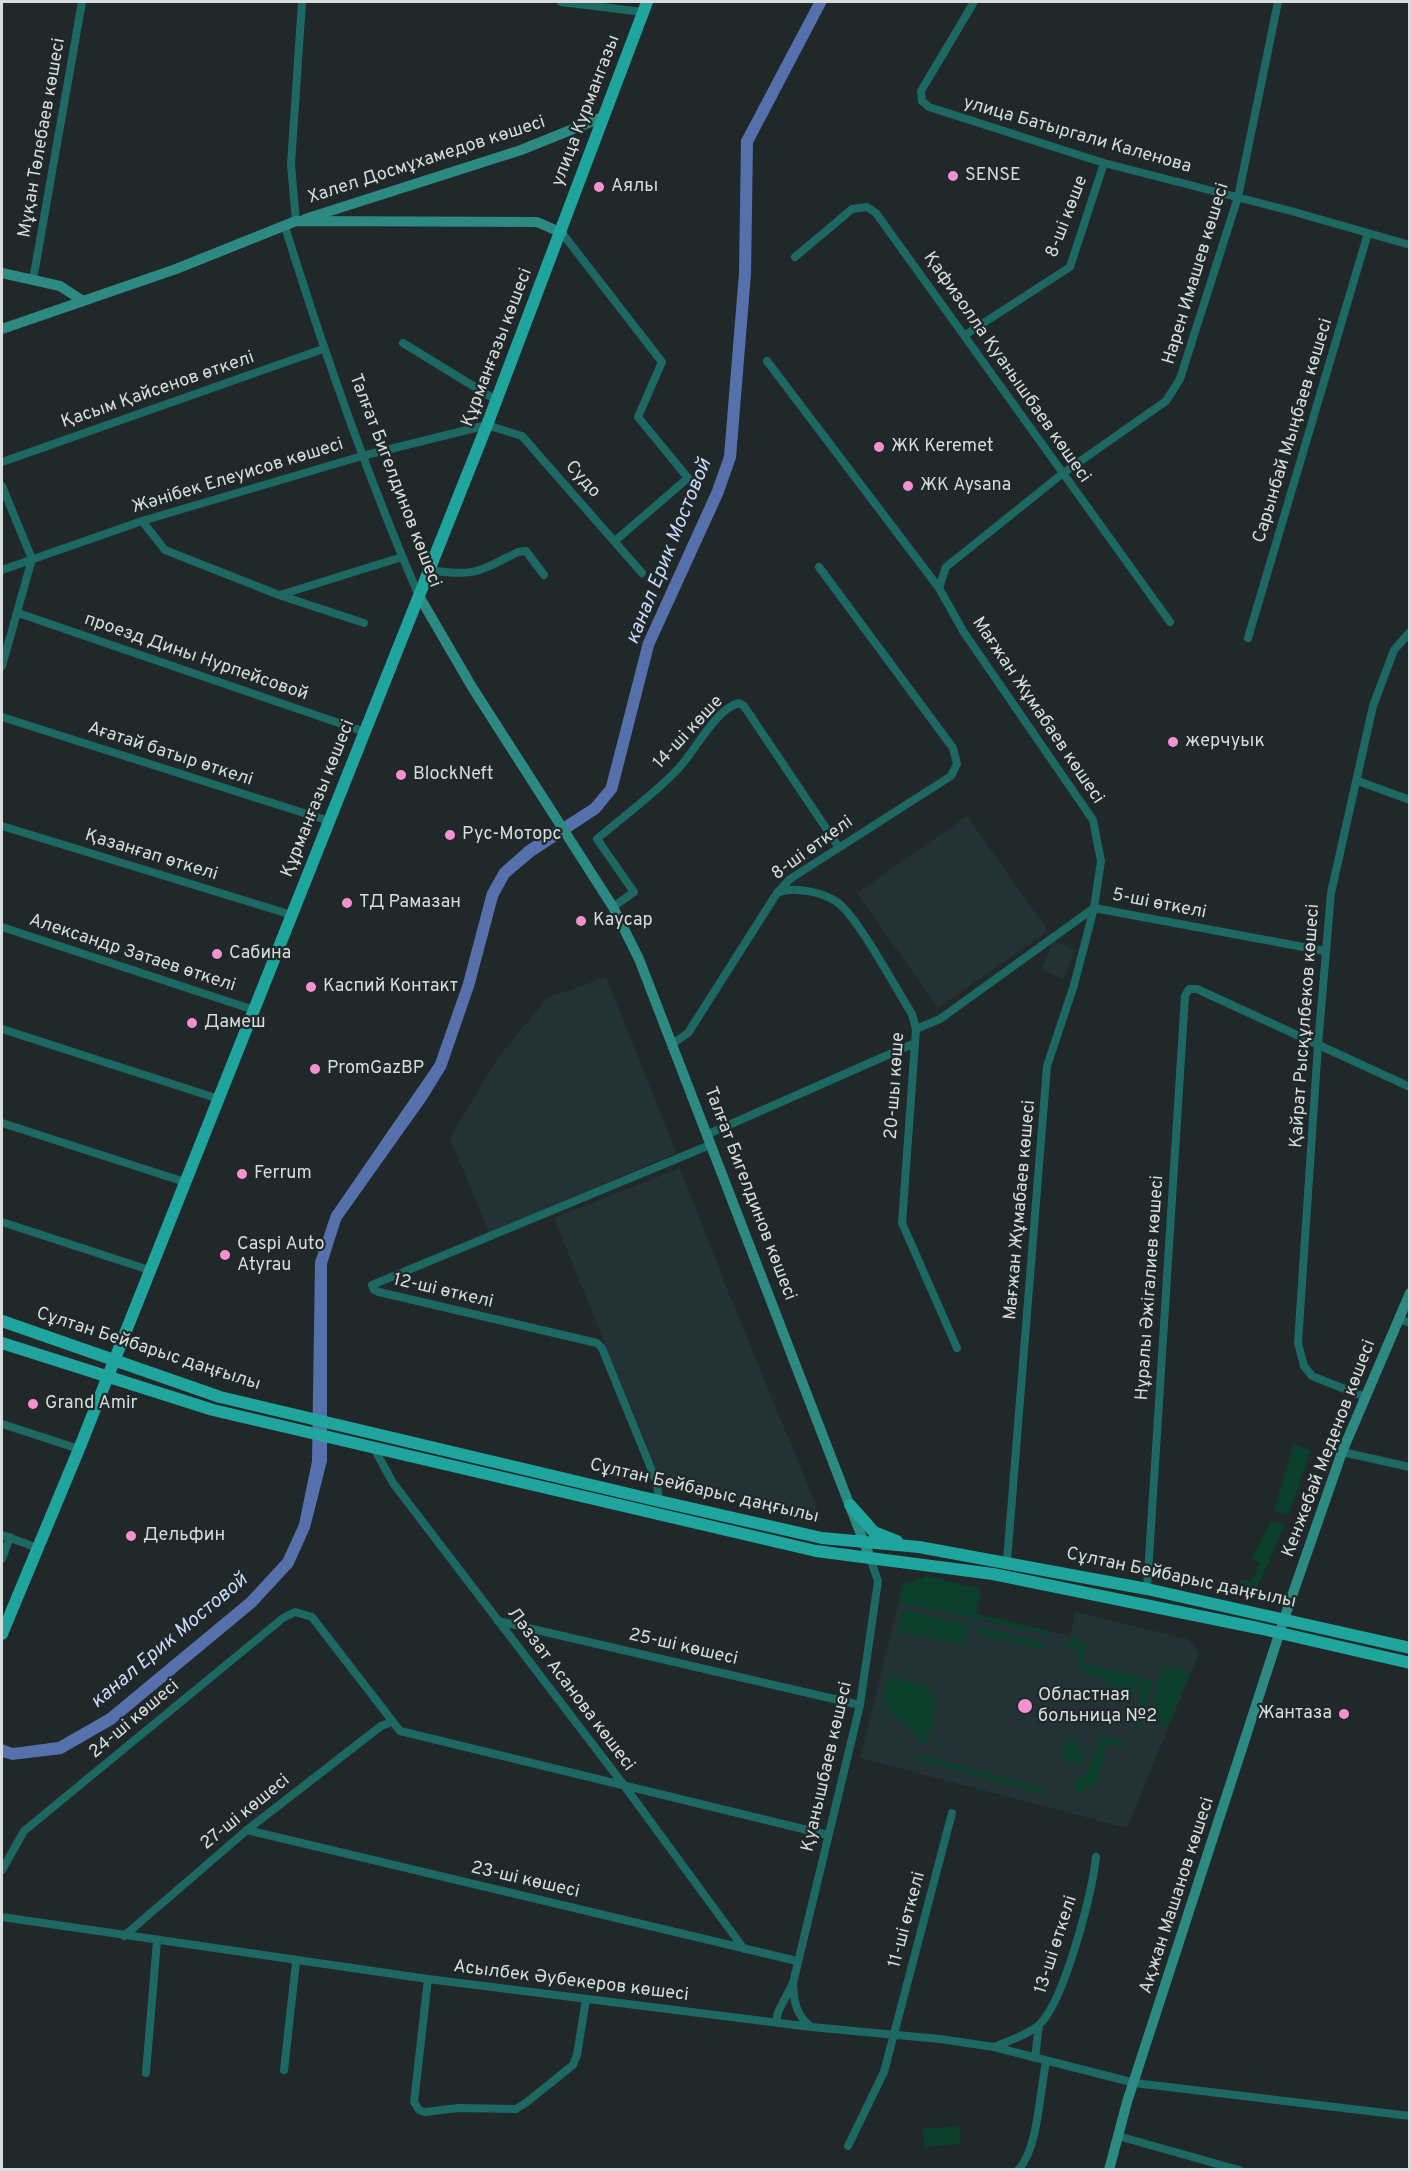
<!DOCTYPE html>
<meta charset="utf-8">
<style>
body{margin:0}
#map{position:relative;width:1411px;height:2171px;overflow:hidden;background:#202829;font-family:Overpass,sans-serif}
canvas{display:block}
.frame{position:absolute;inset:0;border:3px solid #d7dcdd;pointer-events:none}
</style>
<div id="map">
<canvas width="1411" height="2171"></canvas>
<div class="frame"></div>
</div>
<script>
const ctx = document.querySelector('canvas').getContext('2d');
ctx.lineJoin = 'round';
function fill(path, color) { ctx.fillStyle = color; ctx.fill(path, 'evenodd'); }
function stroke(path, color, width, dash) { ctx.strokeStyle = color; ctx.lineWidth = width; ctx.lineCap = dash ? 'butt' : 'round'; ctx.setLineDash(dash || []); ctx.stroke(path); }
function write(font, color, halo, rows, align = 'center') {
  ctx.font = font + ' Overpass,sans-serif'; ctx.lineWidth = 4.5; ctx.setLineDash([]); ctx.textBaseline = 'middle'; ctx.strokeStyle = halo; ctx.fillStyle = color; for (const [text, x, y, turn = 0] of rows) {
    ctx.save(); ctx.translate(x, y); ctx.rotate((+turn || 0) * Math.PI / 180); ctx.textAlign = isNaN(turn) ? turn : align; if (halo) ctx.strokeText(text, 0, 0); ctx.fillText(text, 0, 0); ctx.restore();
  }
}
const built = new Path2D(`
 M967 816 1048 931 938 1008 857 893Z
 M1053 941 1075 950 1064 979 1041 970Z
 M606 977 676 1153 489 1233 450 1138 500 1055 547 998Z
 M680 1168 727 1289 822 1520 662 1482 603 1339 554 1218Z
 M928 1576 981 1589 976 1614 1070 1636 1075 1612 1188 1639 1199 1653 1127 1828 860 1758 903 1584Z`);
const green = new Path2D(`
 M1293 1444 1311 1450 1289 1515 1274 1511Z
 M1271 1521 1285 1525 1256 1591 1238 1586 1241 1579 1251 1582 1260 1563 1251 1559Z
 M928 1576 981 1589 976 1614 1051 1631 1049 1635 902 1603 898 1605 903 1584Z
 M907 1610 966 1624 969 1628 966 1642 961 1645 908 1633 897 1635 902 1613Z
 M979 1627 1043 1642 1044 1646 1042 1649 977 1634Z
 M1073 1637 1086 1644 1083 1663 1140 1677 1135 1694 1108 1687 1105 1677H1093L1077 1666 1080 1651 1066 1648 1067 1643H1071Z
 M1168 1666 1190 1672 1168 1727 1148 1721 1163 1667Z
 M893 1677 931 1687V1694L937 1703 928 1741 923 1745H919L920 1740 882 1703 886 1681Z
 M1142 1677 1152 1682 1141 1726 1134 1730 1141 1700 1138 1695Z
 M1098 1735 1124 1742 1123 1748 1107 1744 1098 1781 1079 1793 1072 1784 1089 1769Z
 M1066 1739H1075L1085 1757 1083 1766 1061 1760Z
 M917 1754 1044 1789 1047 1795 916 1759Z
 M959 2126 961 2144 924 2147 923 2129Z`);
const water = new Path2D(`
 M814 2H827L753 143 751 274 736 458 723 495 654 646 617 791 599 813 534 856 509 877 498 897 474 987 446 1068 427 1099 341 1220 327 1264V1461L310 1528 293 1566 255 1607 114 1724 62 1754 12 1760 2 1757V1744L13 1748 58 1742 107 1714 247 1598 283 1559 299 1524 312 1461 315 1262 331 1214 435 1063 463 983 487 892 500 869 526 846 591 804 606 786 643 642 712 490 724 456 739 273 741 140Z`);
const street = new Path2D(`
 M561 2 643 12
 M974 2 921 91 922 101 929 107 1104 163 1291 211 1410 245
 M296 221 291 164 302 2
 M285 227C324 352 367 476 419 596
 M562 233 662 362 638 417 688 478 616 540
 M795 257 852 209 867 207 876 213 1170 622
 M33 280 82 2
 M965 335 1070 267 1104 163
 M403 343 496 400
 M767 361 939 588 963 631 1093 820 1101 861 1094 908 1074 985 1047 1066 1007 1561
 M2 462 323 349
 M2 486 32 559 2 666
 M142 521 165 550 279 595 364 623
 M2 570 142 521 362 456 487 425 522 436 642 573
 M429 570C475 577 478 572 518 552L526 551 544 575
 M939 588 946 567 1062 474 1166 401 1180 379 1238 197 1278 2
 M280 595 402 557
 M18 613 365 732
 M1248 638 1368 233
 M2 717 329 821
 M1358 781 1410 800
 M2 826 292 915
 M780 892C795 886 824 893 837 902 858 917 896 989 912 1014L916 1029 902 1223 957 1348
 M613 907 634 892 597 839C624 816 653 795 677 770 694 753 716 708 739 703L744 706 838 846
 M2 927 254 1010
 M2 1029 219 1099
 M916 1029 940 1019 1094 908 1325 951
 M672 1044 688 1033 777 893 790 879 951 776 957 764 953 748 819 567
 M2 1123 185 1182
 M706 1135 915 1043
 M2 1222 149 1270
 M1398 1319 1410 1323
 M1365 1397 1312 1376 1304 1366 1298 1343 1318 1045 1331 893 1373 706 1394 650 1410 632
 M2 1424 79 1449
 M374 1448 393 1483 623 1784 744 1949
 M1342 1452 1410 1467
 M659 1501 657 1483 602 1348 597 1343 379 1292 374 1290 372 1285 710 1145
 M2 1535 38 1548
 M2 1559 10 1537
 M1147 1589 1185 996 1189 989H1197L1410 1087
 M498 1621 860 1705
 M247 1830 797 1961
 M2 1870 24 1831 283 1618 295 1612 312 1617 400 1731 828 1835
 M2 1917 428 1979 811 2027 940 2039 994 2047 1135 2083 1410 2116
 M124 1936 247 1830 381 1726 392 1722
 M428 1979 414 2102 419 2110 425 2112 458 2108 516 2109 527 2102 573 2065 577 2055 586 1999
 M793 1984C794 2003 796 2014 810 2026
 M776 2022 778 2012 793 1983 860 1705 878 1581 870 1558
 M994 2047C1008 2041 1030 2034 1040 2024 1065 1999 1092 1893 1096 1857
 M1035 2058 1039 2025
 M284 2070 296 1962
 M146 2073 157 1941
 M1118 2136 1239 2170
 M848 2146 884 2072 952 1813
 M1018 2170C1038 2150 1040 2090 1046 2062`);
const secondary = new Path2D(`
 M305 219 521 150 603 117
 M2 273 60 286 83 301
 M2 329 176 269 296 221 537 222 562 233
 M419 596 472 687 613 907 639 959 870 1558
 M1109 2170 1127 2102 1284 1619 1342 1452 1410 1293`);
const primary = new Path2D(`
 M2 1321 220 1397 659 1501 822 1538 919 1547 1147 1589 1410 1648
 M2 1343 213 1410 816 1551 993 1574 1258 1628 1410 1663
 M850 1505 874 1532 897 1541
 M2 1634 79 1449 487 425 647 2`);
const markers = [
 [953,176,6,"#f590d1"],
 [599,187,6,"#f590d1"],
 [879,447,6,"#f590d1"],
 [908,486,6,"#f590d1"],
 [1173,742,6,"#f590d1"],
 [401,775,6,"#f590d1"],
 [450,835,6,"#f590d1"],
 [347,903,6,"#f590d1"],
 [581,921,6,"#f590d1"],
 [217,954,6,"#f590d1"],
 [311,987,6,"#f590d1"],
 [192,1023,6,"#f590d1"],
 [315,1069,6,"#f590d1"],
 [242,1174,6,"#f590d1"],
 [225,1255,6,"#f590d1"],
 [33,1404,6,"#f590d1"],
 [131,1536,6,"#f590d1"],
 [1025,1706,8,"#f590d1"],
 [1344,1714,6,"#f590d1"]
];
const streetNames = [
 ["улица Курмангазы",587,111,-69],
 ["улица Батыргали Каленова",1077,136,16],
 ["Мұқан Төлебаев көшесі",43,138,-80],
 ["Халел Досмұхамедов көшесі",427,161,-18],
 ["8-шi көше",1068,217,-69],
 ["Нарен Имашев көшесi",1197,274,-73],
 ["Құрманғазы көшесі",498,348,-69],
 ["Қафизолла Қуанышбаев көшесi",1006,368,55],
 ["Қасым Қайсенов өткелі",158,391,-19],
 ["Сарынбай Мыңбаев көшесі",1294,431,-73],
 ["Жәнібек Елеуисов көшесі",238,477,-17],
 ["Судо",582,480,48],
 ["Талғат Бигелдинов көшесі",394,481,69],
 ["проезд Дины Нурпейсовой",196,658,19],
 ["Мағжан Жұмабаев көшесі",1037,711,56],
 ["14-ші көше",689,733,-47],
 ["Ағатай батыр өткелі",170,755,18],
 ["Құрманғазы көшесі",319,799,-68],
 ["8-ші өткелі",813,849,-36],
 ["Қазанғап өткелі",151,856,17],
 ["5-ші өткелі",1159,905,11],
 ["Александр Затаев өткелі",132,954,18],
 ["Қайрат Рысқұлбеков көшесі",1306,1026,-86],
 ["20-шы көше",896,1086,-86],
 ["Талғат Бигелдинов көшесі",749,1194,69],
 ["Мағжан Жұмабаев көшесі",1021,1210,-85],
 ["Нұралы Әжiгалиев көшесi",1151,1288,-86],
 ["12-ші өткелі",443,1292,13],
 ["Сұлтан Бейбарыс даңғылы",148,1350,18],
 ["Кенжебай Меденов көшесі",1330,1449,-69],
 ["Сұлтан Бейбарыс даңғылы",704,1492,13],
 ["Сұлтан Бейбарыс даңғылы",1181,1579,12],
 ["25-ші көшесі",683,1648,13],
 ["Ләззат Асанова көшесі",570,1690,53],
 ["24-ші көшесі",135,1720,-40],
 ["Қуанышбаев көшесі",828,1767,-77],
 ["27-ші көшесі",246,1813,-39],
 ["23-ші көшесі",525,1881,13],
 ["Ақжан Машанов көшесі",1178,1896,-72],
 ["11-ші өткелі",908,1920,-75],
 ["13-ші өткелі",1057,1945,-72],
 ["Асылбек Әубекеров көшесі",571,1982,7]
];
const poiNames = [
 ["SENSE",965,176],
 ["Аялы",611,187],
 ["ЖК Keremet",891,447],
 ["ЖК Aysana",920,486],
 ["жерчуык",1185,742],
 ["BlockNeft",413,775],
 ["Рус-Моторс",462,835],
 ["ТД Рамазан",359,903],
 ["Каусар",593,921],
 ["Сабина",229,954],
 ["Каспий Контакт",323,987],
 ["Дамеш",204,1023],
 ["PromGazBP",327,1069],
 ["Ferrum",254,1174],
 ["Caspi Auto",237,1245],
 ["Atyrau",237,1266],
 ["Grand Amir",45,1404],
 ["Дельфин",143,1536],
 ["Областная",1038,1696],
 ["больница №2",1038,1717],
 ["Жантаза",1332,1714,"right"]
];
const waterNames = [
 ["канал Ерик Мостовой",670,552,-68],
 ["канал Ерик Мостовой",170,1642,-40]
];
fill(built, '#233235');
fill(green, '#0b3e2b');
fill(water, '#5670ac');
stroke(street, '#1e6863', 8);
stroke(secondary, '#2c8a83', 10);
stroke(primary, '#1fa59d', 12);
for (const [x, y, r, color] of markers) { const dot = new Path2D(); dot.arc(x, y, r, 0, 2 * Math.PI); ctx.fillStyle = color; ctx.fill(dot); stroke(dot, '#202829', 2); }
write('18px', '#d7dcdd', '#202829', streetNames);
write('18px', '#d7dcdd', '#202829', poiNames, 'left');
write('italic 20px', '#c9dafd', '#202829', waterNames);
</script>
